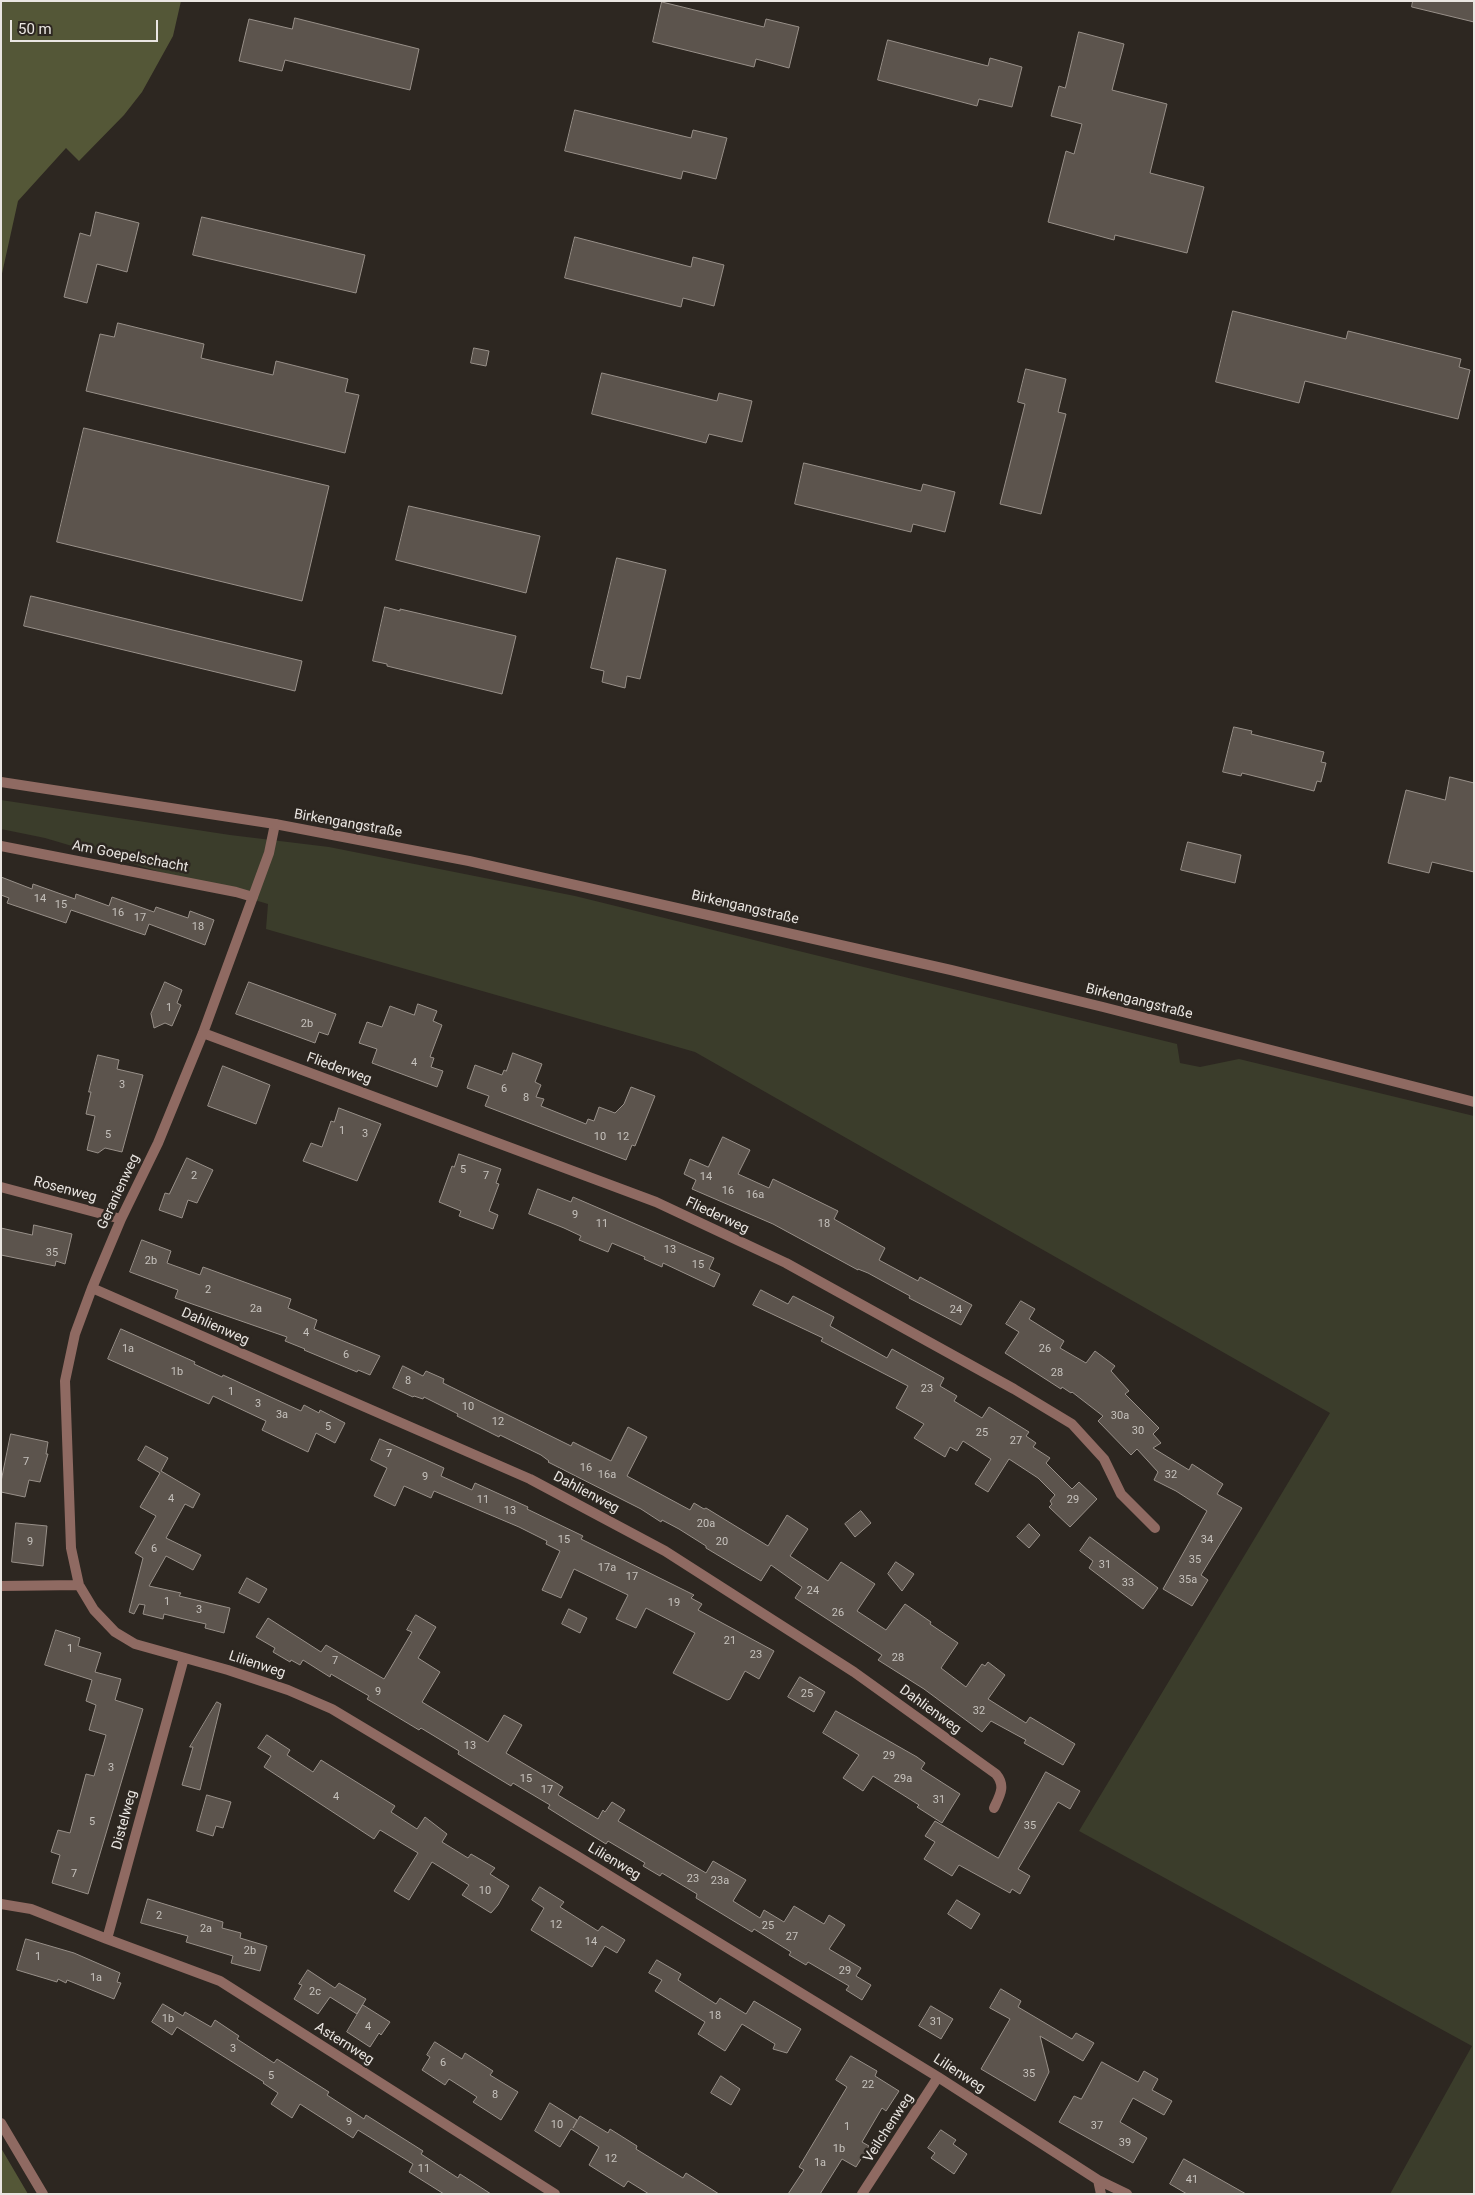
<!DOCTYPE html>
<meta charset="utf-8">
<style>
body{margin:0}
#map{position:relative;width:1475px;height:2195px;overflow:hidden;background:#2d2721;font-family:Roboto,sans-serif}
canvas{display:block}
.frame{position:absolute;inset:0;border:2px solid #eae6e2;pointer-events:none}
.scale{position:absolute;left:10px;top:20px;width:148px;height:22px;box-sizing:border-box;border:2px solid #eae6e2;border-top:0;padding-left:6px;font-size:15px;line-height:18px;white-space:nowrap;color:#eae6e2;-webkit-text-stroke:4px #2d2721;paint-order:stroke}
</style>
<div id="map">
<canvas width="1475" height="2195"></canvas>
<div class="frame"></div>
<div class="scale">50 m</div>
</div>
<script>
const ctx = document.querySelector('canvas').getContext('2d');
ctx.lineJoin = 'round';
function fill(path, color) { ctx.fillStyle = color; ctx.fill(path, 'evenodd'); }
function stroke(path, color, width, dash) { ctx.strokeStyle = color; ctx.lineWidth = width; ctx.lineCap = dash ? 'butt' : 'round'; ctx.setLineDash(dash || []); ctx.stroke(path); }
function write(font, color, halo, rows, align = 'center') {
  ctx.font = font + ' Roboto,sans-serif'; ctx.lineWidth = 5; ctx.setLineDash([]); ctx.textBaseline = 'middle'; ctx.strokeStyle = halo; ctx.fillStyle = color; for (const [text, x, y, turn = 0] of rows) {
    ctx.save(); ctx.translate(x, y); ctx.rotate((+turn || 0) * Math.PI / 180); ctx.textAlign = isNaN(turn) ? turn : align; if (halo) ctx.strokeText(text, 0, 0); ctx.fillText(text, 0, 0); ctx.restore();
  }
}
const green = new Path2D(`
 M1 800 230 835 329 847 575 896 1177 1044 1180 1063 1200 1067 1239 1059 1474 1116V2194H1390L1472 2046 1079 1831 1330 1413 695 1052 266 929 268 904 45 838 1 829Z`);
const forest = new Path2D(`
 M1 1H181L173 36 142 92 124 115 79 161 66 148 18 201 1 278Z
 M1 2148 28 2194H1Z`);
const building = new Path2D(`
 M1413 1H1474V22L1412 7Z
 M662 2 764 27 766 19 799 27 789 68 756 59 754 67 653 42Z
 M295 18 419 49 410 90 285 60 282 71 239 61 249 19 292 29Z
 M1079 32 1124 44 1112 90 1167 104 1150 173 1204 187 1187 253 1115 235 1114 240 1048 222 1066 151 1074 154 1082 124 1051 116 1059 86 1065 88Z
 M888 40 988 66 990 58 1022 67 1012 107 979 99 977 106 878 80Z
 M575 110 691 138 693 130 727 138 716 179 683 171 681 179 565 151Z
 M96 212 139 223 127 272 97 264 87 303 64 297 80 233 90 236Z
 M202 217 365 255 356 293 193 255Z
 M575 237 691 267 693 257 724 265 714 306 683 298 681 307 565 278Z
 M1233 311 1346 339 1348 331 1461 359 1459 367 1470 370 1458 419 1305 381 1299 403 1216 382Z
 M118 323 204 344 201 358 273 375 276 361 348 379 345 392 359 395 345 453 86 391 100 334 114 337Z
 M474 348 489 351 486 366 471 363Z
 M1026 369 1066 379 1058 412 1066 414 1041 514 1000 504 1025 404 1018 402Z
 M602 373 717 401 719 393 752 401 742 442 709 434 706 443 592 414Z
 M84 428 329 486 302 601 57 542Z
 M804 463 921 491 923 484 955 492 945 532 913 524 911 532 795 504Z
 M409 506 540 536 526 593 396 560Z
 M617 558 666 570 640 679 627 676 625 688 602 682 604 671 591 668Z
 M31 596 302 661 295 691 24 626Z
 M385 607 400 611V609L516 636 502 694 387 666V664L373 661Z
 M1234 727 1252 731 1251 734 1324 752 1321 762 1326 763 1321 782 1317 781 1314 791 1242 773 1241 776 1223 772Z
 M1450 777 1474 783V872L1432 862 1429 873 1388 863 1406 790 1445 800Z
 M1188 842 1241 855 1235 883 1181 870Z
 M1 877 32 889 33 884 75 899 76 894 109 906 112 897 154 912 156 907 188 918 190 911 214 920 205 945 149 924 145 935 71 910 66 923 7 903 9 898 1 895Z
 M165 982 182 990 177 1003 181 1005 172 1026 165 1023 154 1028 151 1014Z
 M249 982 336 1014 328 1035 319 1032 315 1043 236 1014Z
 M418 1004 437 1011 433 1021 442 1025 430 1057 434 1058 431 1067 443 1071 437 1087 372 1063 377 1049 359 1043 367 1022 382 1027 390 1006 414 1015Z
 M513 1053 542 1064 535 1082 541 1085 536 1097 544 1099 541 1106 586 1124 588 1119 594 1121 599 1107 615 1113 624 1104 631 1087 655 1096 635 1146 632 1145 626 1160 485 1106 489 1096 467 1088 475 1065 502 1075 504 1070 506 1071Z
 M98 1055 119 1060 117 1069 143 1075 122 1152 105 1148 98 1153 87 1150 95 1116 86 1114 91 1092H89Z
 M223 1066 270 1085 256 1124 208 1106Z
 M339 1108 381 1124 357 1181 303 1161 311 1143 322 1147 331 1121 334 1122Z
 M723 1137 750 1150 738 1174 769 1188 773 1179 838 1211 834 1219 885 1248 879 1260 918 1281 920 1277 972 1305 961 1325 909 1298 910 1296 868 1273 858 1269V1270L773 1224 692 1189 696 1180 684 1174 690 1159 708 1167Z
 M459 1154 501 1169 496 1183 499 1184 489 1211 498 1215 493 1229 459 1216 461 1211 439 1202 452 1166 454 1167Z
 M187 1158 213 1170 197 1203 188 1200 182 1218 159 1210 165 1193 169 1194Z
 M538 1189 571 1202 573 1197 714 1258 709 1269 720 1274 714 1287 663 1263 662 1267 644 1259 645 1257 612 1243 608 1252 579 1240 581 1236 564 1228 529 1214Z
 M34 1225 72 1234 65 1264 56 1261 55 1266 1 1255V1228L32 1235Z
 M142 1240 171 1251 167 1263 200 1275 203 1267 291 1299 288 1308 317 1320 314 1329 380 1356 370 1375 358 1370 357 1372 304 1350 305 1349 285 1341 287 1337 175 1298 178 1290 130 1272Z
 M761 1290 788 1304 793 1296 834 1317 830 1326 887 1358 892 1349 944 1378 940 1386 957 1396 954 1401 982 1418 989 1407 1029 1432 1026 1436 1036 1443 1033 1447 1050 1458 1046 1463 1072 1489 1079 1482 1097 1499 1070 1527 1049 1507 1052 1504 1050 1501 1055 1495 1038 1478 1009 1459 988 1492 975 1484 991 1459 963 1441 957 1451 950 1447 945 1457 914 1438 924 1424 896 1408 908 1386 821 1341 823 1338 753 1305Z
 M1021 1301 1035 1309 1029 1319 1064 1341 1060 1348 1086 1363 1095 1351 1115 1366 1111 1371 1129 1391 1125 1394 1159 1428 1153 1434 1161 1443 1153 1448 1189 1470 1192 1464 1223 1484 1217 1494 1242 1508 1201 1575 1208 1580 1192 1606 1163 1589 1207 1511 1176 1491 1154 1480 1158 1472 1137 1449 1131 1455 1098 1421 1103 1416 1072 1392 1071 1393 1062 1387 1061 1389 1005 1353 1019 1332 1006 1324Z
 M121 1329 195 1362 194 1364 222 1377 223 1375 301 1411 304 1405 319 1413 320 1410 345 1423 335 1443 316 1433 308 1452 262 1430 266 1421 213 1396 209 1404 108 1359Z
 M403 1366 423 1376 426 1371 444 1379 443 1383 571 1446 573 1442 611 1461 628 1427 647 1437 627 1476 690 1510 694 1503 704 1509 706 1508 768 1546 787 1515 808 1529 790 1556 828 1581 841 1562 875 1584 857 1611 886 1630 905 1604 931 1622 930 1624 958 1643 941 1668 966 1687 982 1664 985 1666 988 1662 1005 1675 988 1699 1026 1723 1030 1717 1075 1744 1063 1765 1024 1743 1026 1740 991 1721 982 1732 924 1689 878 1660 882 1655 795 1598 802 1587 771 1565 761 1581 706 1548V1546L679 1529 662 1520 661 1522 641 1509 548 1462 549 1461 541 1455 500 1435 499 1437 457 1416 458 1414 424 1397 423 1399 414 1396 413 1397 393 1388Z
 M11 1434 48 1442 46 1454H48L40 1482 29 1480 25 1497 1 1492V1482Z
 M380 1439 444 1468 441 1476 472 1490 475 1483 528 1507 527 1509 583 1536 581 1539 694 1595 691 1598 702 1604 698 1610 774 1651 759 1679 745 1671 730 1699 727 1700 673 1673 695 1633 646 1608 636 1628 616 1619 628 1595 574 1569 561 1598 542 1590 560 1551 546 1544 547 1541 519 1527 434 1491 431 1498 404 1486 395 1506 374 1496 387 1468 371 1460Z
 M146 1446 168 1458 161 1471 200 1494 193 1508 185 1504 166 1538 201 1555 193 1570 166 1556 149 1586 181 1593 179 1596 230 1608 224 1633 205 1628 206 1624 184 1619 164 1614 163 1619 143 1614 145 1605 139 1604 134 1614 129 1612 143 1558 135 1553 156 1516 140 1507 160 1473 138 1460Z
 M861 1511 871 1523 855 1537 845 1524Z
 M16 1523 47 1526 43 1566 12 1562Z
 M1029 1524 1040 1535 1029 1548 1017 1537Z
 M1090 1537 1158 1588 1143 1609 1089 1568 1093 1561 1080 1551Z
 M896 1562 914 1574 902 1591 888 1574Z
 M247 1578 267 1589 259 1603 239 1593Z
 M569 1609 587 1618 580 1633 562 1624Z
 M416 1615 436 1627 418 1658 440 1672 422 1702 488 1742 504 1715 522 1725 506 1753 563 1787 558 1795 598 1819 603 1810 605 1812 612 1802 625 1810 618 1821 706 1873 713 1861 746 1880 733 1901 760 1918 764 1910 784 1922 794 1906 824 1924 829 1915 845 1925 829 1949 861 1968 856 1976 871 1985 862 2000 846 1990 849 1986 808 1962 806 1965 789 1955 791 1952 754 1929 752 1932 737 1923 696 1898 697 1894 662 1873 660 1876 643 1866 645 1863 608 1841 606 1844 575 1825 548 1808 550 1805 513 1783 511 1786 458 1754 459 1751 421 1728 419 1730 384 1709 367 1699 369 1696 331 1674 330 1677 303 1660 300 1665 291 1660 290 1662 273 1652 275 1648 256 1637 268 1618 321 1652 326 1645 384 1679 412 1632 407 1630Z
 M56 1630 80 1638 78 1646 101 1653 95 1672 121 1679 115 1700 143 1709 88 1894 52 1883 60 1855 51 1852 58 1830 70 1833 86 1774 94 1776 106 1735 89 1730 96 1705 86 1701 92 1680 45 1665Z
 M800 1677 825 1692 814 1712 788 1697Z
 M217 1702 221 1704 200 1790 182 1785 193 1747H190Z
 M836 1711 917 1757 925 1763 921 1769 960 1794 942 1823 917 1807 919 1805 873 1776 863 1791 843 1778 859 1755 823 1733Z
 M267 1735 290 1750 287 1755 313 1772 321 1760 395 1806 391 1812 417 1829 425 1817 447 1834 442 1842 468 1858 471 1854 495 1868 490 1874 509 1886 498 1905 491 1913 462 1895 469 1885 432 1862 409 1900 394 1891 418 1853 380 1830 374 1839 264 1767 271 1756 258 1748Z
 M1046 1772 1080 1791 1070 1809 1058 1802 1018 1869 1030 1876 1020 1894 1012 1889 1010 1893 959 1865 952 1876 924 1859 935 1842 925 1836 935 1821 998 1858Z
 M207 1795 231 1802 223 1828 216 1826 213 1836 197 1831Z
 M540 1887 564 1902 560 1907 598 1931 602 1926 625 1940 617 1953 605 1946 592 1967 531 1930 544 1908 532 1900Z
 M148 1899 223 1922 222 1928 241 1933 240 1938 267 1946 260 1971 231 1963 233 1956 186 1942 188 1936 141 1923Z
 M957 1900 980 1914 971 1929 948 1914Z
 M26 1939 74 1953 120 1973 117 1982 121 1983 114 1999 67 1980 66 1983 58 1979 57 1982 17 1970Z
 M657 1960 681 1974 678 1980 716 2004 720 1998 746 2014 754 2001 801 2029 787 2053 773 2049 775 2044 742 2024 725 2051 698 2034 705 2022 655 1991 662 1980 649 1973Z
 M308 1970 335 1988 339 1983 366 1999 357 2014 330 1997 318 2014 294 1999 302 1985 299 1984Z
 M1001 1989 1021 2001 1018 2007 1072 2039 1076 2033 1094 2043 1083 2061 1040 2036 1049 2072 1035 2101 981 2069 1010 2019 990 2008Z
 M163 2004 183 2016 185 2012 211 2027 215 2020 239 2036 237 2039 274 2063 277 2059 329 2092 327 2095 364 2119 366 2115 423 2151 421 2154 458 2178 460 2174 491 2194H444L409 2172 413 2164 358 2130 353 2138 300 2104 292 2118 271 2104 278 2093 263 2083 264 2082 177 2027 172 2035 152 2022Z
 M363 2005 390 2022 381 2035 379 2033 370 2047 347 2032Z
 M931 2006 953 2019 941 2039 919 2026Z
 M435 2042 462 2059 465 2053 493 2071 490 2075 518 2092 501 2120 473 2102 477 2097 449 2079 445 2085 422 2070 430 2057 427 2055Z
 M851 2056 877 2071 875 2076 899 2091 886 2111 882 2108 862 2142 869 2146 856 2167 842 2159 820 2194H788L804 2170 799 2167 847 2087 836 2080Z
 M1102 2062 1138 2082 1144 2071 1158 2079 1152 2090 1172 2101 1164 2115 1133 2098 1120 2122 1147 2138 1133 2163 1059 2122 1074 2096 1081 2099Z
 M721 2076 740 2089 731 2105 711 2093Z
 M550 2103 577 2120 573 2128 580 2116 608 2133 610 2129 637 2146 636 2149 683 2178 686 2173 719 2194H649L628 2181 624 2187 589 2165 599 2147 571 2129 560 2147 535 2131Z
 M941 2130 956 2140 953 2144 967 2154 954 2174 931 2158 935 2153 928 2148Z
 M1184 2159 1200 2168 1246 2194H1187L1170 2184Z`);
const minor = new Path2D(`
 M275 824 269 853 203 1033 158 1143 121 1219 92 1288 75 1334 65 1381 71 1548 79 1585 94 1610 115 1632 135 1644 228 1670 288 1690 332 1709 574 1854 938 2077 1098 2180 1127 2194
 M1 846 236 892 253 897
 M203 1033 656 1202 786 1263 1014 1389 1072 1424 1104 1459 1121 1494 1155 1528
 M1 1187 121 1219
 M92 1288 530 1479 665 1551 854 1672 996 1774C1006 1786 1000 1795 994 1808
 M1 1586 79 1585
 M1 1904 31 1909 107 1939 184 1658
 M107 1939 220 1981 555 2194
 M1 2123 43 2194
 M1098 2180 1101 2194
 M862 2194 938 2077`);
const tertiary = new Path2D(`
 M1 782 275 824 469 861 951 970 1103 1007 1474 1102`);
const numberNames = [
 ["14",40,899],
 ["15",61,905],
 ["16",118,913],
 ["17",140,918],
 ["18",198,927],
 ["1",169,1008],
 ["2b",307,1024],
 ["4",414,1063],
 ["3",122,1085],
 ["6",504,1089],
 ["8",526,1098],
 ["1",342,1131],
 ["3",365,1134],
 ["5",108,1135],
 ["10",600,1137],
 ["12",623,1137],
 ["5",463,1170],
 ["2",194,1176],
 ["7",486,1176],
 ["14",706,1177],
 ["16",728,1191],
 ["16a",755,1195],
 ["9",575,1215],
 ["11",602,1224],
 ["18",824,1224],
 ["13",670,1250],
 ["35",52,1253],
 ["2b",151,1261],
 ["15",698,1265],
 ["2",208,1290],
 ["2a",256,1309],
 ["24",956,1310],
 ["4",306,1333],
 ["1a",128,1349],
 ["26",1045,1349],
 ["6",346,1355],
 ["1b",177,1372],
 ["28",1057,1373],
 ["8",408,1381],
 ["23",927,1389],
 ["1",231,1392],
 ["3",258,1404],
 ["10",468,1407],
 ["3a",282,1415],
 ["30a",1120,1416],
 ["12",498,1422],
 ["5",328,1427],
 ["30",1138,1431],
 ["25",982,1433],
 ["27",1016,1441],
 ["7",389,1454],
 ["7",26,1462],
 ["16",586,1468],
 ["16a",607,1475],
 ["32",1171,1475],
 ["9",425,1477],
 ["4",171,1499],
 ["11",483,1500],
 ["29",1073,1500],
 ["13",510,1511],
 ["20a",706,1524],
 ["15",564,1540],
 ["34",1207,1540],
 ["9",30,1542],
 ["20",722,1542],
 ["6",154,1549],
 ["35",1195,1560],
 ["31",1105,1565],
 ["17a",607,1568],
 ["17",632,1577],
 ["35a",1188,1580],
 ["33",1128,1583],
 ["24",813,1591],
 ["1",167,1602],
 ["19",674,1603],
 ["3",199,1610],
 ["26",838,1613],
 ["21",730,1641],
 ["1",70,1649],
 ["23",756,1655],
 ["28",898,1658],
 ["7",335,1661],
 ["9",378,1692],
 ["25",807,1694],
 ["32",979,1711],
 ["13",470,1746],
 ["29",889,1756],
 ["3",111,1768],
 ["15",526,1779],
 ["29a",903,1779],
 ["17",547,1790],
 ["4",336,1797],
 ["31",939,1800],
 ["5",92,1822],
 ["35",1030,1826],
 ["7",74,1874],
 ["23",693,1879],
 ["23a",720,1881],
 ["10",485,1891],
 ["2",159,1916],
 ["12",556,1925],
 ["25",768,1926],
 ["2a",206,1929],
 ["27",792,1937],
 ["14",591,1942],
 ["2b",250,1951],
 ["1",38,1957],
 ["29",845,1971],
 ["1a",96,1978],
 ["2c",315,1992],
 ["18",715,2016],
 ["1b",168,2019],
 ["31",936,2022],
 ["4",368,2027],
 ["3",233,2049],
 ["6",443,2063],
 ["35",1029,2074],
 ["5",271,2076],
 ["22",868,2085],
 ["8",495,2095],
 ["9",349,2122],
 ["10",557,2125],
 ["37",1097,2126],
 ["1",847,2127],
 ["39",1125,2143],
 ["1b",839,2149],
 ["12",611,2159],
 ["1a",820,2163],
 ["11",424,2169],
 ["41",1192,2180]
];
const streetNames = [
 ["Birkengangstraße",348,824,10],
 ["Am Goepelschacht",130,857,11],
 ["Birkengangstraße",745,908,13],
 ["Birkengangstraße",1139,1002,14],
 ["Fliederweg",339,1069,20],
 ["Rosenweg",65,1190,15],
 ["Geranienweg",119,1192,-65],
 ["Fliederweg",717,1216,25],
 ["Dahlienweg",215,1327,24],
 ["Dahlienweg",586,1493,28],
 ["Lilienweg",257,1665,18],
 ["Dahlienweg",930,1710,36],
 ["Distelweg",125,1820,-75],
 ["Lilienweg",614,1862,31],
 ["Asternweg",344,2044,32],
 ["Lilienweg",959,2074,33],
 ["Veilchenweg",889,2128,-57]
];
fill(green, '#3b3d2b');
fill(forest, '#545737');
fill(building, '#5c544d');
stroke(building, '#989089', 1);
stroke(minor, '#8f6a62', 10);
stroke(tertiary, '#8f6a62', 10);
write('11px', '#c6c2bd', null, numberNames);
write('14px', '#eae6e2', '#2d2721', streetNames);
</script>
